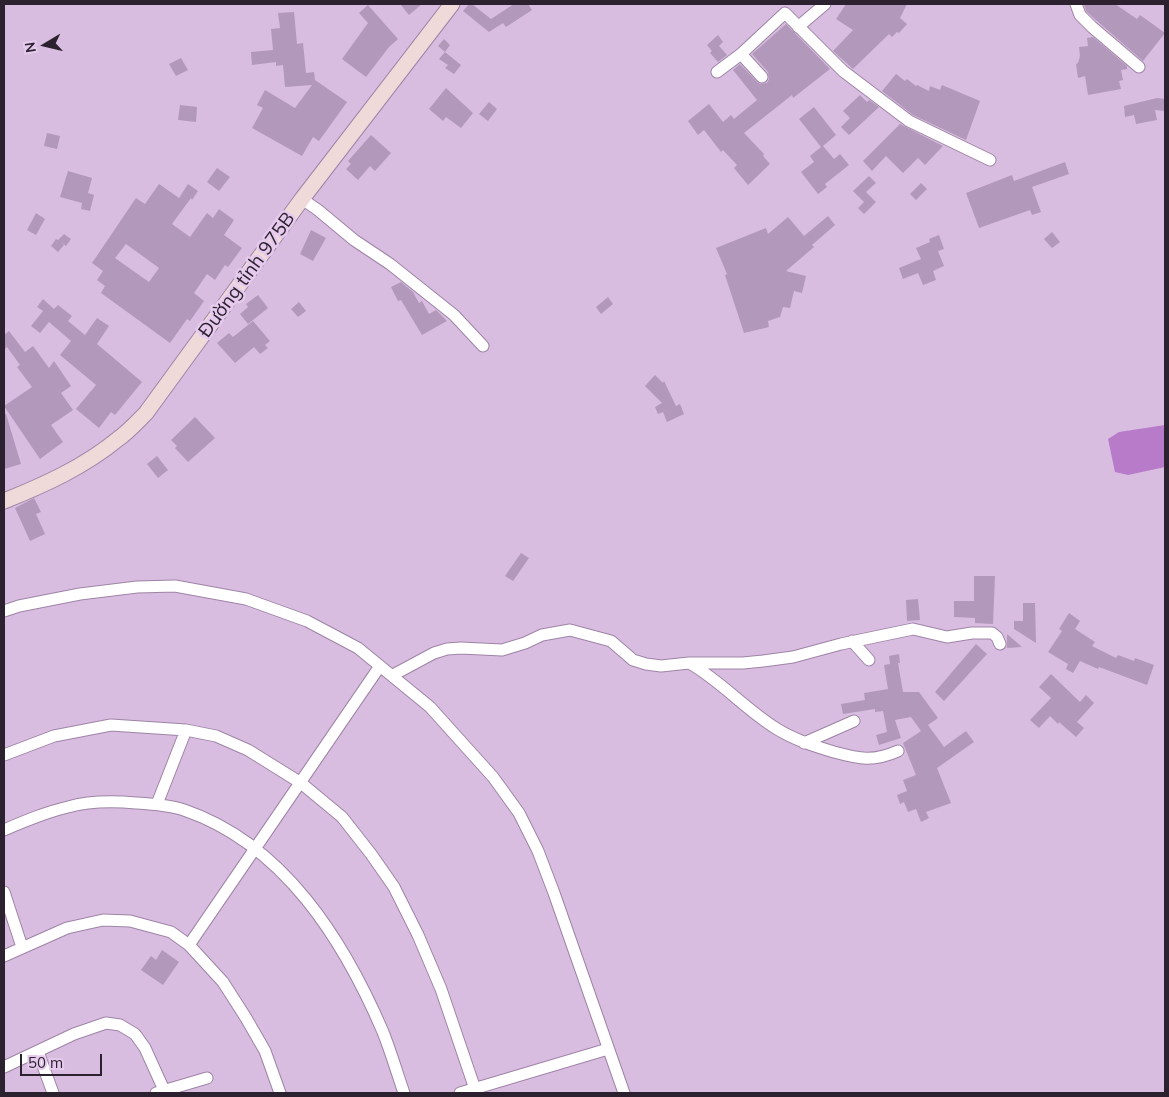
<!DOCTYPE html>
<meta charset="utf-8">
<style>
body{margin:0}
#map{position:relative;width:1169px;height:1097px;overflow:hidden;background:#d9bde1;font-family:Mulish,sans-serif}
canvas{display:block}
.frame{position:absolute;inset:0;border:5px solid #2c222f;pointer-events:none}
.north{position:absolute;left:20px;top:20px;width:50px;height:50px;-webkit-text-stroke:4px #e6caee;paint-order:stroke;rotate:261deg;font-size:14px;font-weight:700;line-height:20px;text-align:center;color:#2c222f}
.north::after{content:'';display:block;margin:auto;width:18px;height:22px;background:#2c222f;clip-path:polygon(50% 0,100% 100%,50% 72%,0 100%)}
.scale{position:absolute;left:20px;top:1054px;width:82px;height:22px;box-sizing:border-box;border:2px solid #2c222f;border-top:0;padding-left:6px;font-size:15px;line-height:18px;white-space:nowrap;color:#2c222f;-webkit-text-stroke:4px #e6caee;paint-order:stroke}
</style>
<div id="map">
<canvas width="1169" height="1097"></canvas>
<div class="frame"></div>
<div class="north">N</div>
<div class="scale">50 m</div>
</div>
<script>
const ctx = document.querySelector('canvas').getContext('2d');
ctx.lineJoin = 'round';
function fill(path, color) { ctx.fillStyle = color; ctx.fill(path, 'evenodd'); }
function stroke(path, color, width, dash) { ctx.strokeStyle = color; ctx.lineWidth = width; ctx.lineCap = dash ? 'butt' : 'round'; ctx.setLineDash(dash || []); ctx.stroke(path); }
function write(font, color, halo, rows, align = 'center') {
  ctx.font = font + ' Mulish,sans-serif'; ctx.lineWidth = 5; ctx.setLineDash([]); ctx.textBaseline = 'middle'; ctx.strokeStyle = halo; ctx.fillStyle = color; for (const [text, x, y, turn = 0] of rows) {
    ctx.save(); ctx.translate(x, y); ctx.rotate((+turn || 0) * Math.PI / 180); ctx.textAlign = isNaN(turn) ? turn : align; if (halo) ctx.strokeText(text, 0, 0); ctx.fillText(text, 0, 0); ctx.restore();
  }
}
const water = new Path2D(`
 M1165 425V467L1128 475 1115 472 1108 439 1119 432Z`);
const building = new Path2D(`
 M400 4H422L409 15Z
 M469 4H472L491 19 514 4H528L532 10 506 27 503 23 489 32 463 11Z
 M846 4H907L900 18 907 24 899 33 897 32 892 37 889 34 853 69 833 51 853 30 836 19Z
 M1084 4H1115L1137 19 1140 15 1165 33 1143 61 1097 21 1086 11Z
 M368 5 398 39 389 47 366 77 342 59 368 23 359 13Z
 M294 12 297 44 303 43 306 73 314 72 315 80 347 102 319 141 313 137 302 156 252 128 263 108 257 105 265 90 295 108 312 85 285 87 283 65 276 66V62L252 65 251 52 273 50 271 29 280 28 278 13Z
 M786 24 830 69 793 98 792 95 744 133 764 154 763 156 770 164 748 185 734 168 737 165 723 150 721 152 704 130 698 135 688 121 709 104 723 122 731 115 734 119 757 100 733 70 740 64 757 82 760 84 767 83 769 79 768 72 752 54Z
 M718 35 723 42 719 46 727 55 718 62 710 53 712 51 707 45Z
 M1093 37 1127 66V69L1121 70 1123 80 1119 81 1121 89 1088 95 1085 76 1078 78 1076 64 1078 63 1080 56 1079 47 1088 46 1087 38Z
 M444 39 450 45 445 52 438 46Z
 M445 52 461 65 454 74 445 68 448 65 439 59Z
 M181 58 188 70 176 76 169 64Z
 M896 74 905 81 907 79 916 86 917 85 929 91 930 86 940 90 942 85 980 101 966 140 913 115 882 91Z
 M446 88 473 113 461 128 446 117 443 121 429 109Z
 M860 95 867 102 869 100 879 107 849 135 841 127 850 118 843 111Z
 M1157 98 1165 99V111L1155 110 1157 120 1136 124 1134 115 1125 117 1124 106Z
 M489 102 497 109 488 121 479 114Z
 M180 105 197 107 196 122 178 120Z
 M814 107 836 135 823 146 834 159 840 154 849 165 825 184 827 187 818 194 801 172 814 162 810 156 821 147 799 119Z
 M900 124 943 146 925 165 918 158 903 173 886 156 872 171 863 161Z
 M47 133 60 136 57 149 44 146Z
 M371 135 391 153 375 171 370 166 358 180 346 169 351 164 348 161Z
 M1065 162 1069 174 1032 187 1041 212 1032 215 1030 210 979 228 966 193 1012 175 1014 181Z
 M217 168 230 177 219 191 207 182Z
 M68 171 92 178 88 193 94 195 90 211 81 209 82 203 60 197Z
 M869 176 876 183 866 192 876 202 864 214 858 208 864 202 853 191Z
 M921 183 927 189 916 200 910 194Z
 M159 184 179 198 188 184 198 191 192 200 191 198 172 224 190 237 207 213 213 218 219 209 234 220 224 235 242 248 228 267 225 265 215 280 207 274 194 293 204 301 190 321 187 319 170 343 101 293 105 286 97 280 103 271 92 263 136 198 145 204ZM126 244 159 268 149 282 115 258Z
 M36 213 45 219 36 235 27 230Z
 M828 216 835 225 812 245 814 247 786 271 806 276 802 293 794 291 790 308 783 307 780 317 768 321 769 327 744 333 725 275 727 274 716 248 766 228 768 234 788 217 804 236Z
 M311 230 326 238 313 261 300 254Z
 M1052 232 1060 242 1052 248 1044 239Z
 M64 234 71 239 66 246 61 242 64 245 58 252 51 246 56 239 58 240Z
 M939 235 944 249 938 251 944 266 933 271 936 280 923 285 918 273 903 279 899 268 921 259 916 248 930 242 929 239Z
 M401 282 413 292 419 303 422 301 429 314 436 310 447 321 422 335 401 300 398 301 391 287Z
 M258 295 268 308 248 324 240 314 248 307 246 304Z
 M608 297 613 304 601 314 596 307Z
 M43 299 54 309 58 305 72 316 68 321 85 335 97 318 109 326 97 344 142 382 115 415 111 412 99 428 76 409 96 385 60 355 71 341 49 322 40 333 31 326 43 311 37 307Z
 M299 302 306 311 298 317 291 309Z
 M253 321 270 341 265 345 268 348 260 354 254 347 235 363 217 343 229 333 233 337Z
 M9 331 25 352 33 346 49 368 54 361 71 386 61 393 73 410 51 425 63 442 40 459 4 406 32 387 17 367 20 365 7 347 4 350V335Z
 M655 375 663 383 664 381 676 406 680 404 684 414 667 422 663 412 658 414 655 407 662 403 645 386Z
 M4 414H6L21 464 4 469Z
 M195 417 215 438 188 462 175 448 177 446 171 440Z
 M157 456 168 470 158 478 147 464Z
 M34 498 41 512 36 514 45 534 30 541 15 508Z
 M521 553 529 558 513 581 505 576Z
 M974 576H995L993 624 975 623V618L954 617V601H974Z
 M918 599 920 620 907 621 906 600Z
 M1023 603H1035L1036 643 1014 629V621H1023Z
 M1069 613 1080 621 1075 629 1095 642 1092 646 1116 658 1118 655 1134 661 1135 658 1154 665 1147 685 1099 667 1098 669 1080 661 1073 673 1066 669 1068 664 1048 652 1062 631 1059 629Z
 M1007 634 1022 647 1007 648Z
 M976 644 987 654 944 701 935 692Z
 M899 654 900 663H898L903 692H919L938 718 928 725 944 747 966 731 974 742 937 768 951 803 926 812 929 818 921 822 916 809 908 812 904 802 900 804 897 795 907 791 903 780 916 775 903 743 921 731 911 717 895 720 901 738 879 745 876 735 887 732 883 711 875 712V709L843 714 841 704 865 700 864 693 888 689 884 665 890 664 889 656Z
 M1051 674 1080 702 1086 695 1094 703 1077 722 1084 728 1076 737 1059 722 1058 724 1050 716 1039 728 1030 720 1051 698 1039 687Z
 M162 950 179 962 163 985 141 970 151 956 156 960Z`);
const street = new Path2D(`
 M1076 4 1080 15 1092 27 1139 67
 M798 27 825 4
 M741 54 762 77
 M717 72 741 54 785 13 843 71 909 121 990 160
 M302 199 318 210 354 240 390 264 454 315 483 346
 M4 611 19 606 80 594 137 587 175 586 246 599 307 621 358 648 430 707 493 777 519 813 538 851 554 893 624 1093
 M852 641 869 660
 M691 664C722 682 746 710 777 729 795 740 814 746 834 752 860 759 873 762 898 751
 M393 675 434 653 447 649 461 648 502 650 525 643 542 635 570 630 611 641 633 660 646 664 661 666 689 663H743L763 661 793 657 841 644 913 629 947 637 972 633H992L997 637 1000 644
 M804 743 854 721
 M4 755 54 736 111 725 186 730 216 736 248 750 301 783 342 817 371 854 394 887 418 935 441 989 475 1089
 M157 804 186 730
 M4 830C25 821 46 812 68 807 89 801 114 801 136 803 152 804 169 805 184 810 284 844 344 941 383 1032 391 1052 397 1073 404 1093
 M4 892 22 947
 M189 945 380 666
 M4 956 67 928 103 920 130 921 171 932 189 945 223 982 246 1018 265 1051 280 1093
 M38 1052 53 1093
 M4 1067 74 1034 106 1023 120 1025 135 1034 145 1048 164 1090
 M156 1093 207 1078
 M460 1093 608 1049`);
const secondary = new Path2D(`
 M4 501C44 485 84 467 118 439 128 432 137 422 146 413L302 199 452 4`);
const streetNames = [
 ["Đường tỉnh 975B",247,275,-54]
];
fill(water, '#b87bca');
fill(building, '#b298ba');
stroke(street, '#9e84a6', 13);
stroke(secondary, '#9e84a6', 17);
stroke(street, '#fff', 11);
stroke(secondary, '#efd9d9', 15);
write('19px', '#2c222f', '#e6caee', streetNames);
</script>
